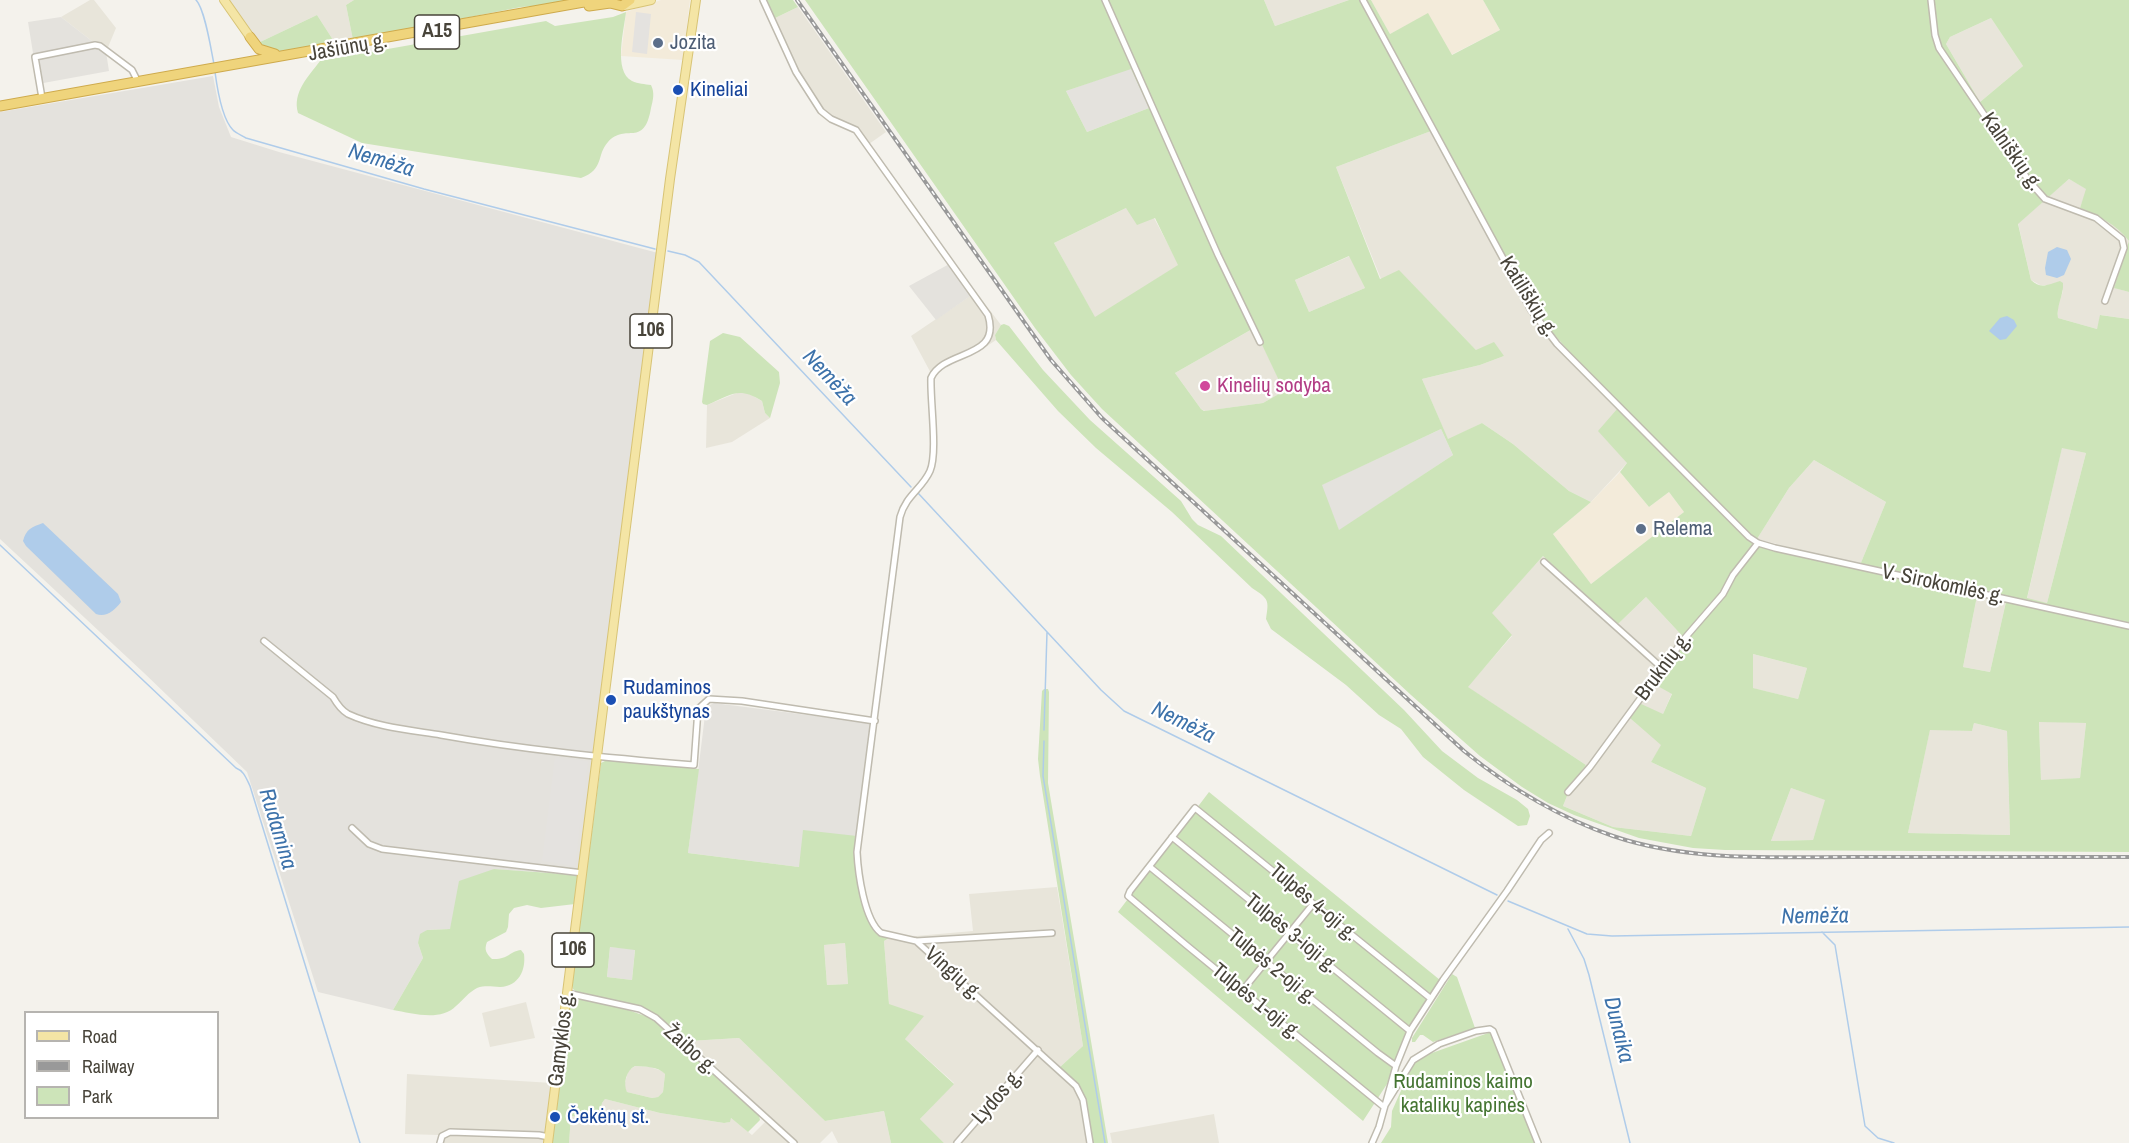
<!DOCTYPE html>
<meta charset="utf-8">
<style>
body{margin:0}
#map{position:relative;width:2129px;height:1143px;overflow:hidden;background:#f4f2ec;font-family:"Archivo Narrow",sans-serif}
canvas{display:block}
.legend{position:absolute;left:24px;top:1011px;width:195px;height:108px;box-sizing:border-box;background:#fff;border:2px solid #b6b4b0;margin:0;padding:8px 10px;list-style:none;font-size:18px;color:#48443a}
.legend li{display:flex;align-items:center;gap:12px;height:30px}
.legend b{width:30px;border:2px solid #b6b4b0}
</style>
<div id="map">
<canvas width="2129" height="1143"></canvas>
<ul class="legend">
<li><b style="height:8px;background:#f4e5a5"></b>Road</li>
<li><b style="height:8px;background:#999"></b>Railway</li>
<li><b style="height:16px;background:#cde4b9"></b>Park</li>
</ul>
</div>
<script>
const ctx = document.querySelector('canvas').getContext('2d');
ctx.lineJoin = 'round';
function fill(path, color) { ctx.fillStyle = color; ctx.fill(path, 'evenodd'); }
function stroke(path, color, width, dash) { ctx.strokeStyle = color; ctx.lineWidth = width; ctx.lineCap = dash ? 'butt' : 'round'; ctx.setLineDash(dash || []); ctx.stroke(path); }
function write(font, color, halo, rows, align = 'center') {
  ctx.font = font + ' "Archivo Narrow",sans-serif'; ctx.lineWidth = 4.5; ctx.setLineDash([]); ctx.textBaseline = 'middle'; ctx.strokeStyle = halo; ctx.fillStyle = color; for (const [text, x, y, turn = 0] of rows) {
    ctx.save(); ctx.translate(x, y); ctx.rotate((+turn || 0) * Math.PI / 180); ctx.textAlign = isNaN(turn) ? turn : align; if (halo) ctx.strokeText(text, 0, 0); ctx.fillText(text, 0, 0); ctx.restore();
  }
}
const residential = new Path2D(`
 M90 0H94L116 28 106 52 61 17Z
 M229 0H354L346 5 353 40 335 43 317 15 258 43Z
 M1264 0H1349L1275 26Z
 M798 7 886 132 869 144 860 133 823 110 797 71 773 19Z
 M1991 18 2023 66 1980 102 1946 44 1950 37Z
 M1431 131 1530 312 1618 408 1627 463 1591 502 1569 491 1513 444 1482 423 1448 440 1422 379 1480 365 1504 356 1476 350 1399 271 1381 279 1336 167Z
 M2069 179 2087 189 2080 208 2104 218 2123 232 2129 241 2127 251 2118 272 2115 288 2129 292V319L2101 315 2097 329 2058 318V307L2063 291 2057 282 2051 285H2040L2031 280 2018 223Z
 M1126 208 1154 218 1179 265 1095 318 1054 243Z
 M1350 256 1365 288 1309 312 1295 280Z
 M976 292 1001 325 995 335 996 340 984 348 938 369 933 377 911 336Z
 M1254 328 1285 391 1263 403 1205 411 1201 409 1175 373Z
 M739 392H746L762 401 765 413 770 418 732 442 706 448 707 405Z
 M2062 447 2086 453 2047 603 2027 599Z
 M1814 460 1886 502 1860 565 1757 539 1789 488Z
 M1543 556 1618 624 1646 597 1687 641 1654 684 1672 693 1663 714 1662 745 1651 762 1706 788 1691 836 1613 827 1563 806 1571 786 1586 765 1467 687 1512 636 1491 613Z
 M1977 596 2006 602 1990 672 1963 667Z
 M1753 654 1807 668 1798 699 1752 688Z
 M2039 721 2086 723 2080 778 2041 781Z
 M1974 723 2007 731 2010 835 1908 833 1930 729 1972 731Z
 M1791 788 1826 800 1813 840 1771 841Z
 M1057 887 1083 1046 1060 1067 1081 1090 1088 1115 1092 1143H944L920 1119 954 1083 905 1039 889 1004 884 941 895 935 916 936 973 931 969 894Z
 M845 943 848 984 827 985 824 945Z
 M526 1002 535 1038 490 1047 482 1013Z
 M739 1038 825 1121 884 1111 891 1143H838L832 1131 820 1143H797L689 1041Z
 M635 1066 650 1067 662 1071 665 1074 663 1092 658 1097 652 1098 627 1092 624 1087 628 1071Z
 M407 1074 552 1083 545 1143H438V1135L405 1134Z
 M605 1099 660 1113 724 1123 729 1122 731 1118 752 1135 766 1121 791 1143H569L571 1116 593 1118 600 1114 602 1103Z
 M1214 1114 1219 1143H1112L1110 1133Z`);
const commercial = new Path2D(`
 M661 0H690L683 60 621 56 626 12Z
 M1371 0H1483L1500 30 1451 55 1428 14 1390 34Z
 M1620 472 1649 507 1669 492 1684 512 1591 584 1553 534 1591 502Z`);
const industrial = new Path2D(`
 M61 17 106 52 109 71 38 84 28 22Z
 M1131 68 1149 108 1087 132 1066 91Z
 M213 76 219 107 231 137 279 152 658 253 578 875 494 869 450 929 427 930 418 943 423 958 393 1010 318 992 247 772 143 672 0 539V112Z
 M953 262 976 292 936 320 909 286Z
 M1441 429 1453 455 1339 531 1321 485Z
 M714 703 870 723 857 836 799 867 688 853 706 707Z
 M610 947 635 949 632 980 607 977Z`);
const green = new Path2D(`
 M354 0H575L550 5 521 7 353 40 346 5Z
 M765 0H793L798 7 773 19Z
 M805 0H1264L1275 26 1349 0H1359L1431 131 1336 167 1380 279 1399 270 1476 350 1494 342 1504 356 1480 365 1422 379 1448 439 1482 423 1513 444 1569 491 1591 502 1553 534 1591 584 1684 512 1669 492 1649 507 1620 472 1627 463 1598 431 1618 408 1750 540 1799 555 1977 596 1963 667 1990 672 2006 602 2129 629V852L1725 850 1693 848 1639 838 1574 815 1548 803 1522 787 1480 756 1411 695 1102 409 1071 375 1035 328ZM1131 69 1149 108 1087 132 1066 91ZM1126 208 1137 225 1155 218 1178 265 1095 317 1054 243ZM1349 256 1365 288 1309 312 1295 280ZM1254 328 1284 391 1263 403 1204 411 1201 409 1175 373ZM1441 429 1453 455 1339 530 1322 485ZM1543 556 1618 624 1646 597 1687 641 1654 684 1672 694 1663 714 1639 703 1630 718 1661 745 1651 762 1706 788 1691 836 1613 827 1563 806 1571 786 1586 765 1468 687 1512 635 1492 613ZM1753 654 1807 668 1798 699 1753 688ZM2039 722 2086 723 2080 778 2041 780ZM1974 723 2007 731 2010 835 1908 833 1930 730 1972 731ZM1791 788 1825 800 1813 840 1771 841Z
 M1366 0H1371L1390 34 1428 13 1452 55 1500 30 1483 0H2129V241C2116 224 2099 216 2080 208L2086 189 2069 179 2018 224 2031 280C2041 290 2049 284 2060 281L2063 283C2064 295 2056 306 2058 318L2097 329 2100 315 2129 319V624L1860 565 1886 502 1814 460 1789 488 1757 539 1747 533 1579 363 1539 317ZM1991 18 2023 66 1980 102 1946 44 1950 37ZM2062 448 2086 453 2047 603 2027 598Z
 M626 12C624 30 613 71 632 81 638 84 645 84 651 85 655 93 653 100 651 108 644 149 626 122 608 142 596 155 605 169 581 178L362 143 298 113C292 92 309 76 320 61L546 21 555 26 613 17Z
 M317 15 335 43 274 52 258 43Z
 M2129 241V292L2114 288Z
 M1004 324 1009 326 1043 370 1090 420 1181 501 1192 519 1198 525 1221 536 1404 710 1442 751 1478 778 1517 800 1528 809 1530 816 1527 825 1518 826 1464 790 1423 757 1401 729 1379 715 1346 685 1271 629 1266 619C1269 600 1269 599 1252 588L1172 512 1096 448 1058 411 996 340 995 335 1001 325Z
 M723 333 740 337 779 372 780 383 770 418 765 413 762 401C738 386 731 395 707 405L703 404 702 402 710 341Z
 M1044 689H1048L1049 692 1048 783 1108 1143H1092C1087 1107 1088 1093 1060 1067L1083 1046 1040 776 1038 759 1042 691Z
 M607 760 699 769 688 853 799 867 803 830 857 836 856 865 868 919 875 932 889 938 884 941 889 1004 924 1016 905 1039 954 1084 920 1119 944 1143H891L884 1111 825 1121 739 1038 689 1041 646 1009 577 992 573 989 572 983 601 763ZM845 943 848 984 827 985 824 945ZM610 947 635 950 632 980 607 977Z
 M1209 792 1440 980 1406 1031 1387 1084 1363 1121 1118 912Z
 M494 869 578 875 575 904 541 908 527 905 514 908 509 914 508 927 506 932 487 942C484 950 486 953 492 959 508 960 510 951 521 950L524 954C526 970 519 986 500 987 492 987 486 985 477 988 469 992 463 1000 456 1006 440 1022 412 1013 393 1010L423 958 418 943 420 934 427 930 450 929 459 881Z
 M1452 974 1457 977 1475 1028 1433 1042 1423 1035H1420L1415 1042H1412V1038Z
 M576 998 611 1004 651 1018 759 1115 760 1120 748 1132 731 1118 730 1122 724 1123 660 1113 605 1099 602 1103 600 1114 593 1118 571 1116 569 1143H552L568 1015 571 1001ZM635 1066C645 1067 658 1066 665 1074L663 1092 658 1097 652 1098 627 1092C623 1084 626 1070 635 1066Z
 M1491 1032 1536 1143H1381L1391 1127 1392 1111 1415 1059Z`);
const parking = new Path2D(`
 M636 12 651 14 647 54 632 52Z
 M555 757 588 761 575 866 542 861Z`);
const water = new Path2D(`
 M2057 247 2067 250 2071 259 2064 275 2057 278 2046 275 2045 268 2048 252Z
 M2007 316 2014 320 2017 326 2006 339 2000 340 1989 331 2000 318Z
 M43 523 118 594 121 602C115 610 106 618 96 614L26 546 23 541C26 529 32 527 43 523Z`);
const stream = new Path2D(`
 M196 0C205 9 211 50 214 64
 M215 72C217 87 222 119 233 130 236 133 241 135 246 138L424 189 655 249
 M668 251 685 255 699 262 911 487
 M918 493 1101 690 1124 711 1497 895
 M0 545 236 768C244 771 246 778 250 786L360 1143
 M1044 730 1047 632
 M1044 741 1043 776 1105 1143
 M1508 901 1587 934 1612 936 2129 927
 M1568 929 1584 959 1589 975 1630 1143
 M1822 932 1835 945 1865 1126 1878 1138 1894 1143`);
const street = new Path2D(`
 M763 0 796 72 821 111 831 119 856 130 988 315C1002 360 944 349 931 378 930 401 938 452 930 471 922 489 906 495 900 517L857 852C858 872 864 920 881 933L916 941 1052 933
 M1105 0 1218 255 1260 342
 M1363 0 1531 310 1557 344 1749 537 1758 543 1775 548 2129 626
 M1931 0 1935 35 1939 48 2029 181 2045 199 2096 218 2122 239 2124 248 2105 301
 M42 98 35 57 95 45 100 46 132 70 138 82
 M1544 562 1662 668
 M264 641 333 697C337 704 341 710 348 714 376 727 410 730 441 735 525 750 609 758 694 765L698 709 709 699 742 701 875 721
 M1568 792 1590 767 1684 639 1723 594 1733 575 1758 543
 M352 828 369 844 382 849 583 873
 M1172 837 1410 1031
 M1150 867 1378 1053 1396 1066
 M916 941 1076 1086 1083 1100 1090 1143
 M1242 991 1313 904
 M567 993 640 1009 656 1018 794 1143
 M1430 998 1195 808 1130 891 1128 896 1185 944 1384 1107 1413 1060 1439 1044 1476 1031 1490 1029 1493 1031 1538 1143
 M440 1143 442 1136 450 1132 539 1135 549 1137
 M957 1143 1038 1050
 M1372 1143 1379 1127 1396 1066 1410 1031 1443 980 1507 891 1541 840 1549 833`);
const primary = new Path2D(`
 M224 0 250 37
 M624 6 651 0
 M548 1143 670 179 696 0`);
const highway = new Path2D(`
 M589 6 610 3 622 6 630 0
 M250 37 259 49 275 54
 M0 106 595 0`);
const rail = new Path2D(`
 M797 0 1051 360 1102 418 1464 751C1510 788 1558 817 1613 836 1690 862 1773 857 1852 857 1944 857 2037 857 2129 857`);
const markers = [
 [658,43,6,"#5c6f8a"],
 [678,90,6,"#1a4fb4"],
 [1205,386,6,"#d1479c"],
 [1641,529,6,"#5c6f8a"],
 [611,700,6,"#1a4fb4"],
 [555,1117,6,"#1a4fb4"]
];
const shields = [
 [437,32,45],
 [651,331,42],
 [573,950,42]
];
const shieldNames = [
 ["A15",437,32],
 ["106",651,331],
 ["106",573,950]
];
const serviceNames = [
 ["Jozita",670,43],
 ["Relema",1653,529]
];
const streetNames = [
 ["Jašiūnų g.",348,48,-10],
 ["Kalniškių g.",2011,152,55],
 ["Katiliškių g.",1528,297,58],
 ["V. Sirokomlės g.",1943,585,12],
 ["Bruknių g.",1664,667,-53],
 ["Tulpės 4-oji g.",1313,903,40],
 ["Tulpės 3-ioji g.",1291,934,39],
 ["Tulpės 2-oji g.",1272,967,39],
 ["Vingių g.",953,974,42],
 ["Tulpės 1-oji g.",1256,1002,39],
 ["Gamyklos g.",562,1039,-83],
 ["Žaibo g.",690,1050,42],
 ["Lydos g.",998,1097,-49]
];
const transitNames = [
 ["Kineliai",690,90],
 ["Rudaminos",623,688],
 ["paukštynas",623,712],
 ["Čekėnų st.",567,1117]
];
const hotelNames = [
 ["Kinelių sodyba",1217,386]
];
const parkNames = [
 ["Rudaminos kaimo",1463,1082],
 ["katalikų kapinės",1463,1106]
];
const waterNames = [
 ["Nemėža",381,161,17],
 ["Nemėža",829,378,47],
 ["Nemėža",1183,723,26],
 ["Rudamina",277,829,73],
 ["Nemėža",1815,917,-1],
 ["Dunaika",1618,1030,76]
];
fill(residential, '#e8e5da');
fill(commercial, '#f3ebda');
fill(industrial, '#e4e2dd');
fill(green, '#cde4b9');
fill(parking, '#e4e2df');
fill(water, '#afccea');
stroke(stream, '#afccea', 1.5);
stroke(street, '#bfbbaf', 8);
stroke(primary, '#d8c476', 10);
stroke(highway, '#ceaa4c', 11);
stroke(street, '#fff', 5);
stroke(primary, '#f4e5a5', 8);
stroke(highway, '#efd47c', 9);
stroke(rail, '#999', 4);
stroke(rail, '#fff', 1.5, [4.5]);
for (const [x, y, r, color] of markers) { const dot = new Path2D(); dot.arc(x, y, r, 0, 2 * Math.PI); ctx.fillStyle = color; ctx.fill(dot); stroke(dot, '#fff', 2); }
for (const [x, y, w] of shields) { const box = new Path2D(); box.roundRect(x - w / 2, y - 17, w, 34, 4.5); ctx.fillStyle = '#fff'; ctx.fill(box); stroke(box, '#48443a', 1.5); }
write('bold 20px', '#48443a', null, shieldNames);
write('21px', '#4e5e75', '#fff', serviceNames, 'left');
write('21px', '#48443a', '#fff', streetNames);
write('21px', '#164399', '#fff', transitNames, 'left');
write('21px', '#b23c85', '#fff', hotelNames, 'left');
write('21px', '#457532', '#fff', parkNames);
write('italic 22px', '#3d72aa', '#fff', waterNames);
</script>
